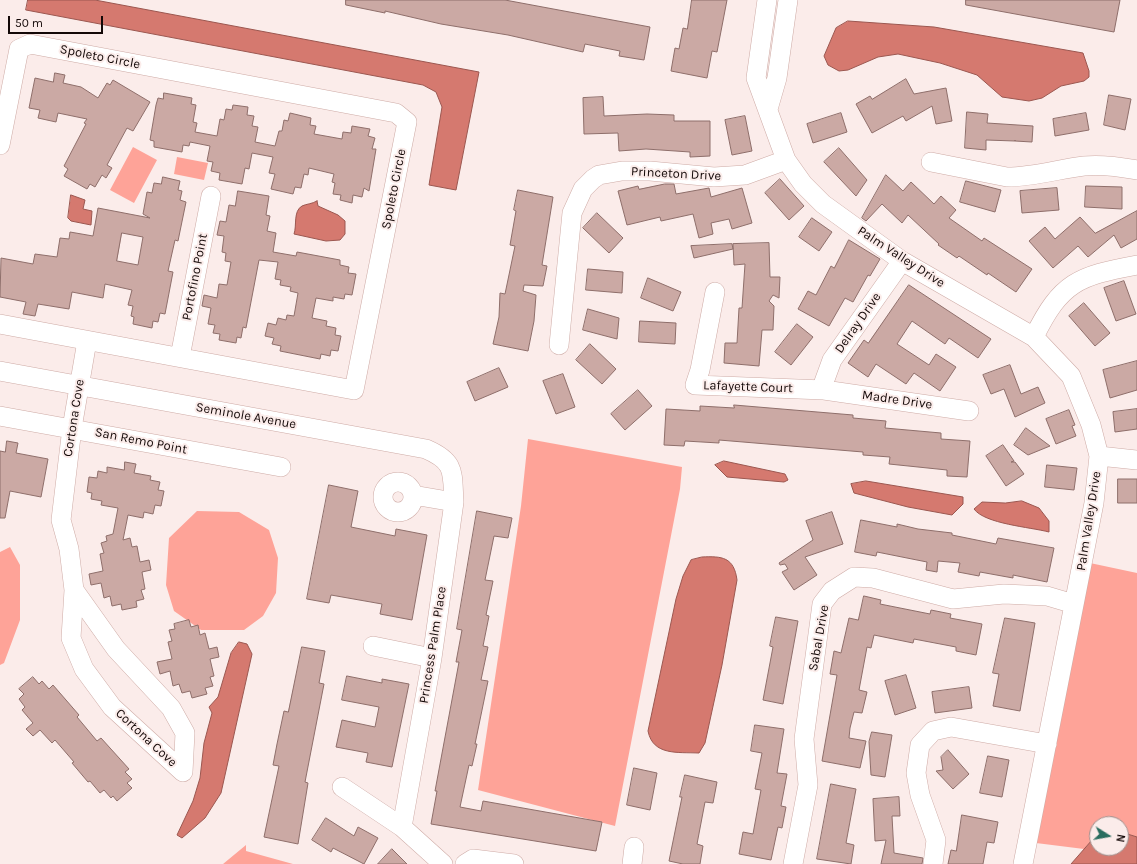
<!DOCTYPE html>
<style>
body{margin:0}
#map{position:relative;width:1137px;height:864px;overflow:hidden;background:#fbecea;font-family:Karla,sans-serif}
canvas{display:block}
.north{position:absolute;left:1089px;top:816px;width:40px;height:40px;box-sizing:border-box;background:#fbecea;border:1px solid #9e918f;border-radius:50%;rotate:101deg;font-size:11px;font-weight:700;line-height:16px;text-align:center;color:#130807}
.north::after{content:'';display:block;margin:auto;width:14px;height:18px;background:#296d5f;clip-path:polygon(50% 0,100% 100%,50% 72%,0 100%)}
.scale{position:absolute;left:8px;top:16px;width:95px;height:18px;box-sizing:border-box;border:2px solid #130807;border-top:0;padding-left:5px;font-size:12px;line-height:14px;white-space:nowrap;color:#130807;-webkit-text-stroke:3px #fbecea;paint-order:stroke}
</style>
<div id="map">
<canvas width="1137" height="864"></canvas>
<div class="north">N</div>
<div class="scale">50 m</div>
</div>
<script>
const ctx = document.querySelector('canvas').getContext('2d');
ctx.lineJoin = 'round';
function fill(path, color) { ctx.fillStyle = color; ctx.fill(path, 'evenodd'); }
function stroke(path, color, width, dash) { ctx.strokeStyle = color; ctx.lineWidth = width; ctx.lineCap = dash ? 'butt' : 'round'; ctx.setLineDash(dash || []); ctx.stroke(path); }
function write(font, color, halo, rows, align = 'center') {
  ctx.font = font + ' Karla,sans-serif'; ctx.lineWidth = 4; ctx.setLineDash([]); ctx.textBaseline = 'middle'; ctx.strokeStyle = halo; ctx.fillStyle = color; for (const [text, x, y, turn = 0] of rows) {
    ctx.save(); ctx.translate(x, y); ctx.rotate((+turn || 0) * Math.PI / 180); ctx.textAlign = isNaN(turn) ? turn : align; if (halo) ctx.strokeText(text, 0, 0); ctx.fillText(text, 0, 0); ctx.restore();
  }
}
const green = new Path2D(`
 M133 147 157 160 134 203 110 190Z
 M177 157 208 163 204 180 174 174Z
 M528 439 682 467 680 489 615 826 478 790 521 506Z
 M197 511 239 512 269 530 278 558 276 593 263 616 244 630H201L174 611 166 585 169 538Z
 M10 547 20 565V620L4 663 0 665V552Z
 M1090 563 1137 573V837L1121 832V824H1097V838L1092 840 1084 849 1036 843Z
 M246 845V851L293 864H223Z`);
const water = new Path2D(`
 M28 0H95L479 72 456 190 429 185 442 107 436 92 423 85 26 10Z
 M848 21 934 27 1083 53 1089 71V77L1084 81 1061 86 1042 98 1029 101 1002 97 977 75 940 63 898 54 878 57 848 70 839 71 828 65 824 56 836 28Z
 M71 195 85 200 83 209 92 211 91 225 71 221 68 218Z
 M317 201 318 206 338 215 345 221V234L340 240 326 241 294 234C297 226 293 211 302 206 306 204 312 204 317 201Z
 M724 461 785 474 788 480 784 482 727 477 715 465Z
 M866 481 963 497V504L952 515 908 507 854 493 851 484Z
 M1022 501 1039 508 1049 521V532C1030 527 985 524 974 509L982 502 1005 503Z
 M702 557C722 556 734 557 737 580L722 665 705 743 699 753C678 752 653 756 648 731L676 599 683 576 691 560Z
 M239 642 247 644 252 654 221 793 205 818 182 838 177 835 193 801 200 778 204 743 212 713 209 707 218 697 231 653Z
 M1121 832 1137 837V864H1071L1092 840 1097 838V848H1121Z`);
const building = new Path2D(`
 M346 0H505L650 27 644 60 619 56 620 51 585 44 583 52 508 35 441 24 385 11V13L346 5Z
 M692 0H727L717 52 712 51 707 78 671 71 675 48 679 49 683 28 687 29Z
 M966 0H1120L1114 32 966 5Z
 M55 73 65 75 63 83 81 87 98 98 107 83 110 85 113 80 150 102 133 131 127 128 107 165 112 168 106 178 102 175 95 187 90 184 87 189 64 176 68 169 64 166 86 124 84 123 87 119 58 113 56 122 38 118 40 110 29 108 35 78 53 82Z
 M906 79 914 94 946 88 952 121 936 124 932 106 906 121 903 116 872 133 856 104 870 96 872 99Z
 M164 93 192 98 191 104 196 105 193 122 197 123 195 132 217 136 220 119 224 120 226 109 232 110 233 105 248 107 247 115 254 116 252 126 258 127 255 142 275 146 279 131H282L284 120 288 121 290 113 311 118 310 125 316 126 314 134 342 139 343 132 351 133 352 126 370 129 368 136 375 138 372 149H376L369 191 364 188 362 197 353 195 352 203 340 200 341 195 333 194 335 183 332 182 334 174 309 168 308 175 304 174 301 188 295 187 293 194 271 189 275 174 269 173 273 157 252 153 249 169 245 168 242 184 219 180 220 173 211 171 213 162 207 161 210 146 190 142 189 146 183 145 182 152 154 147V141L150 140 156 105 158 98 163 99Z
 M1109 95 1131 99 1125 130 1104 125Z
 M603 97 604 116 647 114 674 115V121H710V156L690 157V152L646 149 619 151 618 133 584 134 583 98Z
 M967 112 988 114 987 123 1033 126 1032 142 1015 141V140V141L986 140V150L965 148Z
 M841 113 847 132 813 143 807 124Z
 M1086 113 1089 130 1055 136 1053 119Z
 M745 116 752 151 732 155 725 120Z
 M839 148 867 180 856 196 824 162Z
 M886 175 903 191 911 182 934 204 941 196 956 210 949 218 982 241 984 238 1032 269 1016 292 988 273 987 275 959 256 957 258 938 245 939 244 908 215 902 223 882 204 866 221 862 218Z
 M163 177 180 181 178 190 182 191 180 200 186 202 178 241 175 240 168 271 173 272 165 314 160 313 158 322 153 321 152 328 133 324 134 317 131 316 133 306 128 305 132 290 105 284 103 298 72 292 69 309 38 304 35 316 23 314 26 302 0 297 1 258 33 264 35 254 57 257 60 238 69 239 70 232 93 236 98 208 150 218 143 214 147 192 152 193 154 183 161 184ZM122 233 143 237 138 265 117 261Z
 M780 179 804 206 789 220 765 193Z
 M966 181 1001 190 995 212 960 202Z
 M665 184H674L676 194 709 188 711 197 742 188 752 223 732 229 729 219 711 223 713 234 699 238 693 214 661 221 660 217 627 225 618 191 638 186 639 189Z
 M1086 186 1122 187V209L1085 207Z
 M1057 188 1059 210 1022 213 1020 191Z
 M518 190 553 197 542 265 547 266 543 286 524 285 523 291 536 295 534 321 528 351 493 344 499 317 500 293 505 294 515 246 510 245 516 211 514 210Z
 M238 191 269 196 266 215 270 216 267 231 276 233 273 252 296 256 297 252 340 260V265L349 267 348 273 356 274 352 295 345 294 344 299 333 297V301L316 298 312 318 327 321 326 326 336 328 335 335 341 336 338 351 331 350 330 356 321 354 320 359 280 351 281 346 272 344 274 338 265 336 268 323 276 325 278 318 286 320 287 315 294 316 298 293 290 291 291 287 280 285 281 280 275 279 278 262 259 260 246 328 243 327 241 338 237 337 236 343 219 340 220 334 213 333 215 325 208 324 211 308 202 306 204 295 217 298 219 284 227 285 231 262 225 261 226 253 222 252 224 236 217 235 220 221 226 222 229 205 235 206Z
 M1137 211V239L1121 248 1114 235 1088 257 1078 246 1053 268 1029 241 1045 227 1055 239 1080 217 1095 233Z
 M597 213 623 238 609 253 583 228Z
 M812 218 832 232 819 251 799 237Z
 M849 240 880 259 870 276 868 275 853 302 845 298 829 326 798 309 808 291 816 295 831 266 834 268Z
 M769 243 770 277H780L779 298 773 295 769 301 774 306 773 330H762L759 366 724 363 725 343H737L739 308H742L745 264 734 265 733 244Z
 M732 244 733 249 694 258 691 246Z
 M588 269 623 272 622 293 586 290Z
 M648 278 681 292 673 311 641 298Z
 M1124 281 1136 314 1116 321 1104 288Z
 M909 285 991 339 978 358 949 338 945 344 912 321 897 344 929 365 936 354 956 367 940 391 914 373 906 384 876 364 868 377 848 363 864 340 868 343Z
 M1084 303 1110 333 1095 346 1069 316Z
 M588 309 619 318 617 339 583 330Z
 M640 321 676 323 675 344 639 342Z
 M797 324 813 337 791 365 775 352Z
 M590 344 616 369 602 384 576 360Z
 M1137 361V390L1110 398 1103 370Z
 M1010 365 1021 394 1038 387 1045 403 1015 417 1004 389 991 394 983 375Z
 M499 368 508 387 475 401 467 382Z
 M563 374 575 407 556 414 543 381Z
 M638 390 652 406 625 430 611 414Z
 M734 405 853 415V418L886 421 885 428 941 433V439L970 441 967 477 947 476V470L889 464 890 457 863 455V452L719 440V443L685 441 684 446 664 445 666 409 700 411V406L734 408Z
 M1137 409V429L1115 432 1113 412Z
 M1069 410 1075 425 1072 426 1076 436 1056 444 1046 419Z
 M1026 428 1050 446 1028 455 1014 445Z
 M7 441 18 443 16 453 48 459 41 497 10 491 5 518H0V451L5 452Z
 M1003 445 1014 461 1011 462H1015L1024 474 1006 486 986 456Z
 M125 462 136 464 134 473 151 476 150 480 160 482 158 490 164 491 161 506 155 505 153 514 144 512 143 518 128 515 123 540 130 538 132 547 137 546 140 562 149 560 151 570 142 572 145 589 141 590 144 599 136 601 137 607 122 610 121 604 112 606 110 596 104 598 101 583 91 585 89 574 103 571 100 554 104 553 101 543 107 541 106 536 113 534 118 508 101 505 102 501 91 499 92 493 87 492 89 477 97 478 98 471 107 473V467L124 470Z
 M1047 465 1077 468 1074 490 1045 487Z
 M1118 479H1137V503H1118Z
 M329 485 358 491 351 527 395 536 396 529 427 535 412 620 380 614 382 604 331 595 329 603 307 599Z
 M477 511 512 518 508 538 494 536 485 580 493 581 486 615 489 616 483 646 488 647 481 680 488 681 475 744H477L472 766 469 765 460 807 481 811 483 801 602 822 596 851 431 824 437 791H435L459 662H456L462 630 457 629Z
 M832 512 843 544 805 557 817 575 794 590 782 572 788 569 785 564 780 565 779 563 813 540 806 521Z
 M861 520 897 527V524L918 529 952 533V535L996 544 998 538 1054 548 1047 582 1013 575V578L980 572 979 576 958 572 960 563 938 561 937 572 926 570 927 562 877 552 876 556 855 552Z
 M864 596 881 600 880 604 930 614 931 610 951 614 950 618 982 624 976 655 956 651V647L914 639 913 643 874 635 871 648 867 647 859 690 867 692 862 713 854 712 850 728 849 738 866 741 860 768 822 761 837 675 830 674 834 651 841 653 849 618 858 620Z
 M776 617 798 621 783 704 763 700 773 647 770 646Z
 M1005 618 1035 623 1020 711 993 706 999 674 993 673Z
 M189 620 191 627 198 625 200 635 205 633 209 649 217 647 219 657 210 659 214 676 210 677 213 686 205 688 207 694 192 698 190 691 182 693 179 684 173 686 170 671 160 674 157 662 172 659 168 642 172 641 169 630 175 629 174 624Z
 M302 647 325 651 319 683 324 684 305 782 308 783 298 844 264 837 279 766 273 765 277 744 284 711 288 712Z
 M906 675 916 708 895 715 885 681Z
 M347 676 382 683V679L409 684 392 767 366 762 368 753 336 747 342 720 375 727 379 707 342 700Z
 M33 677 39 684 42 681 49 689 53 685 79 715 77 717 97 741 101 738 129 769 125 772 132 779 127 783 132 788 117 801 113 796 111 798 104 790 100 793 90 781 88 782 72 763 74 762 55 740 52 743 40 730 33 736 26 729 33 723 22 710 25 707 19 699 24 694 19 689Z
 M969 687 972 708 935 713 932 692Z
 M755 725 784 729 777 773 787 774 781 806 786 807 782 828 778 827 771 860 739 854 743 832 753 834 761 790 755 789 762 753 751 751Z
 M872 732 892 735 885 777 871 775 869 742Z
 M948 750 969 774 953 789 936 771 943 770 941 757Z
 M988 756 1009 760 1002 797 980 793Z
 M634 768 657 773 650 810 627 805Z
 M685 775 717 782 713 803 705 802 697 844 703 846 700 864H683L669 861 682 797H680Z
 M831 784 856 789 846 843 854 845 851 864 817 859Z
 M899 797 900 816H892L894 853 923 858 922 864H881L886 840 875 841 873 799Z
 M962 815 998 822 994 843 987 842 983 864H948L951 850 956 851Z
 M326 818 354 836 358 827 378 838 364 864 333 848 331 852 312 840Z
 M392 849 407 864H378Z`);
const minor = new Path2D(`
 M767 0 756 78 786 160 803 184 823 204 902 261 1034 337 1071 376 1091 425 1099 456 1094 503 1023 864
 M768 109 777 78 788 0
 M0 145 19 49 30 44 396 113 407 122 354 390 0 324
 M931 162 1007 177C1033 177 1059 169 1084 166 1101 164 1121 167 1137 170
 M715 292 700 370 695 385 824 390 969 411
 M1034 337C1061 282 1078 276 1137 265
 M559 345 572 213 583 189 593 179 599 175 622 171H650L714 177 745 175 786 160
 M180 357 211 196
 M0 371 426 449C456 462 452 472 454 502
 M824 390V382L832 360 902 261
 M0 416 281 467
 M1099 456 1137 460
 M383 497a15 15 0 1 1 30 0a15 15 0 1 1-30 0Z
 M74 590 116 649 171 708 185 733 183 772 112 707 84 669 71 638 74 590 69 549 61 520 72 428 87 341
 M373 646 432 658
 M342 787 402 827 443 864
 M402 827 432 658 454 502 413 495
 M465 864 473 859 514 864
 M632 864 634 847
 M793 864 808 785 804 739 822 604 832 591 854 577 873 578 953 599 1004 594 1047 596 1074 604
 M933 864 936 840 920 795 916 773 920 745 933 731 951 727 1047 744`);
const streetNames = [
 ["Spoleto Circle",100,57,11],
 ["Princeton Drive",676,174,3],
 ["Spoleto Circle",394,189,-79],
 ["Palm Valley Drive",901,257,33],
 ["Portofino Point",195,277,-79],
 ["Delray Drive",858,323,-55],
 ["Lafayette Court",748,387,2],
 ["Madre Drive",897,400,8],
 ["Seminole Avenue",246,416,10],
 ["Cortona Cove",74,418,-81],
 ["San Remo Point",141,441,11],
 ["Palm Valley Drive",1089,521,-81],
 ["Sabal Drive",819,638,-80],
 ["Princess Palm Place",433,645,-81],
 ["Cortona Cove",146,738,43]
];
fill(green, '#fea398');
fill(water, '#d5796f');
stroke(water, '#9b5750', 1);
fill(building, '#cba9a4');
stroke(building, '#8e6e6a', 1);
stroke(minor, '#ceaba6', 20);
stroke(minor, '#fff', 19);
write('13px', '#130807', '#fbecea', streetNames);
</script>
